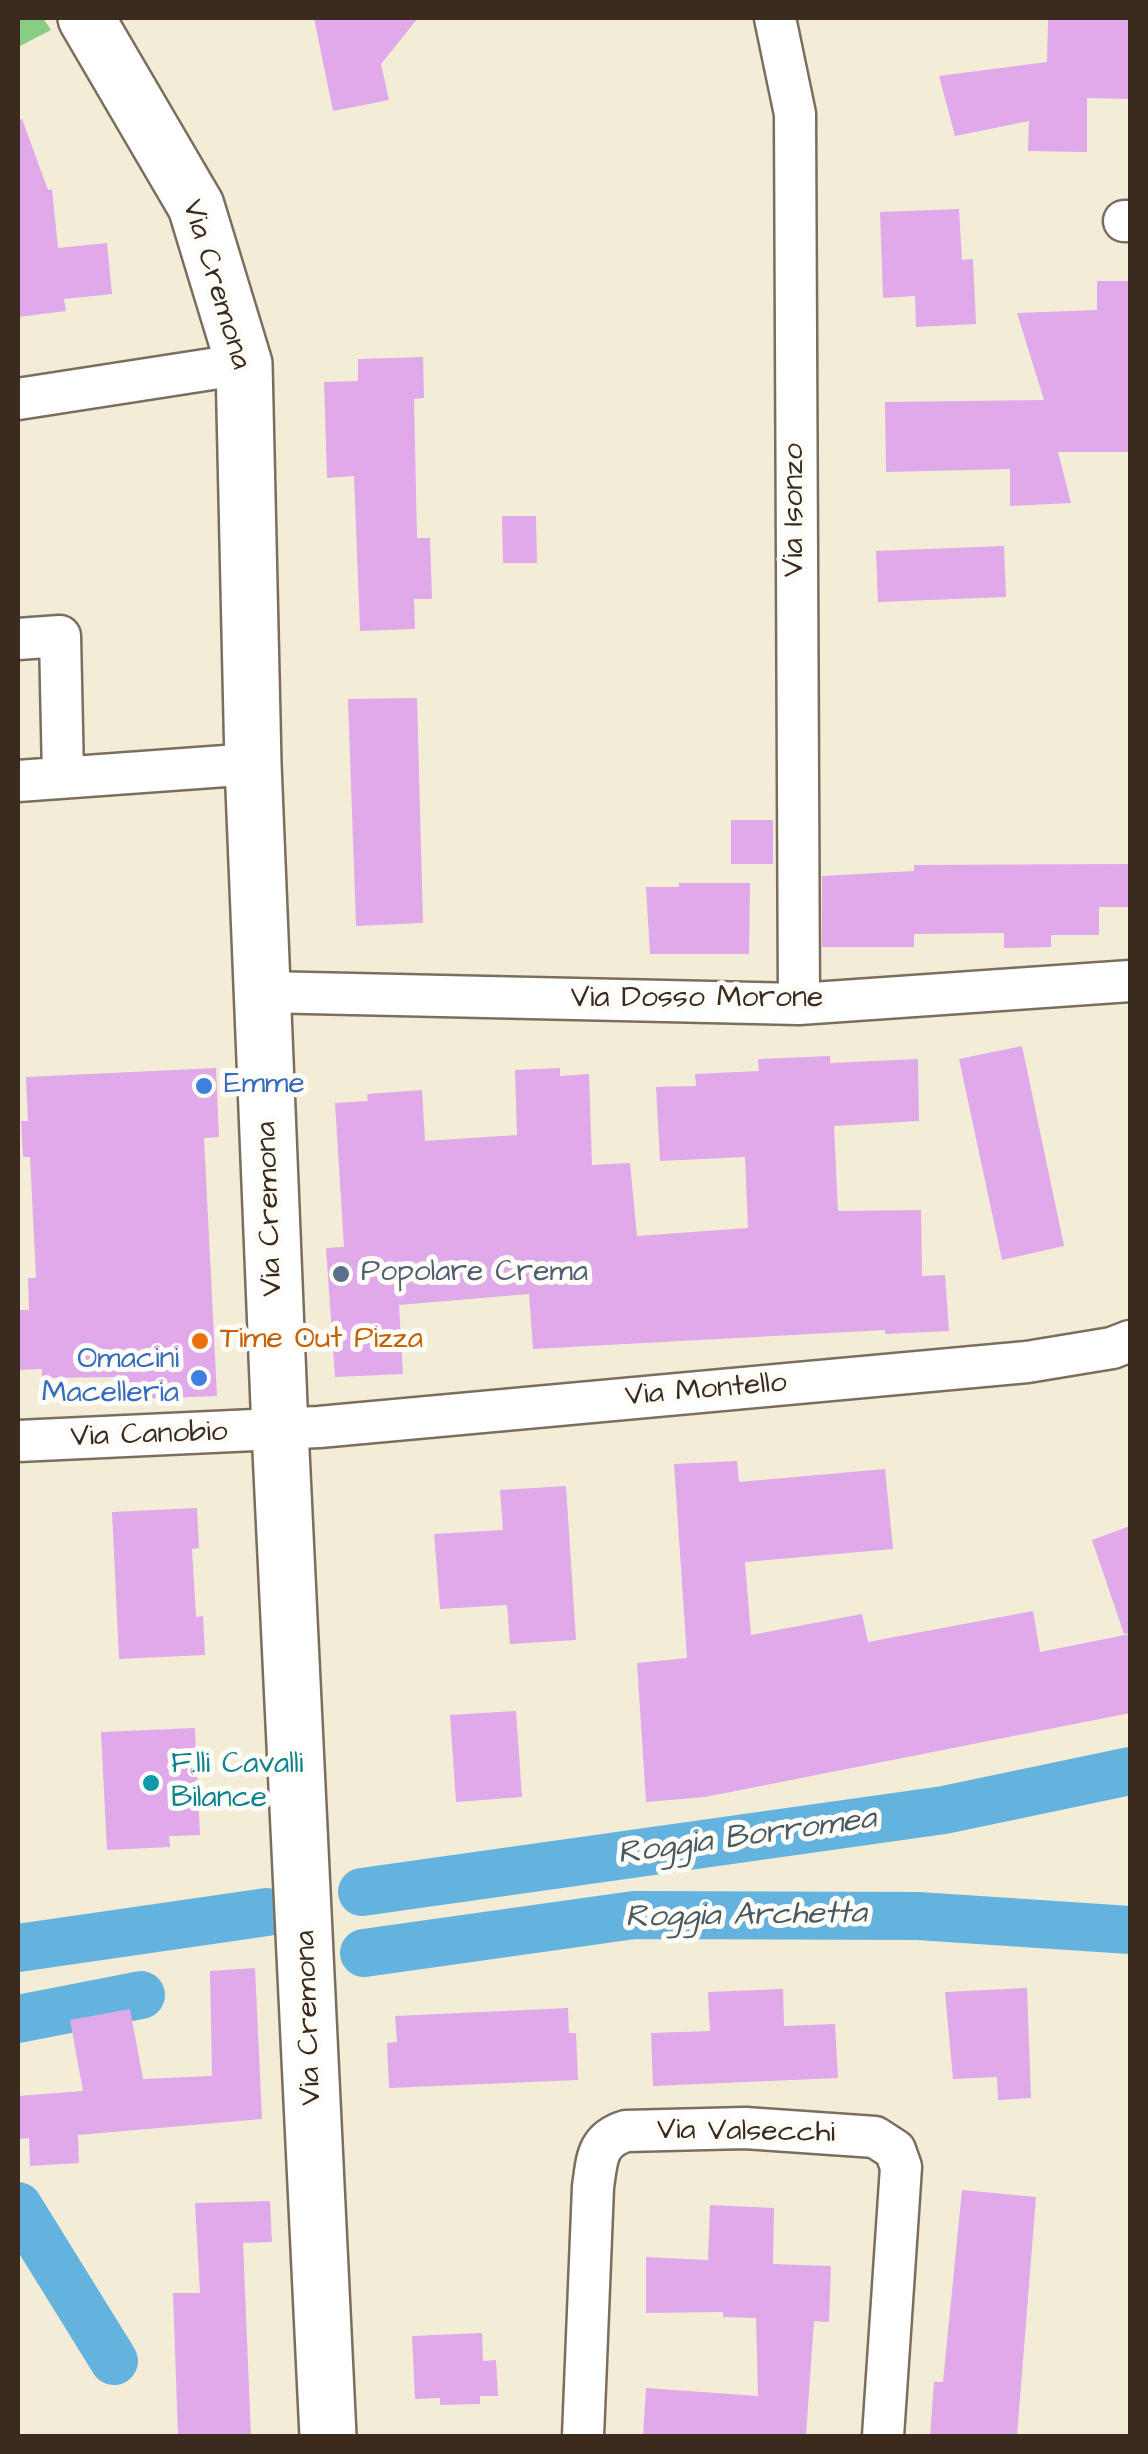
<!DOCTYPE html>
<style>
body{margin:0}
#map{position:relative;width:1148px;height:2454px;overflow:hidden;background:#f3edd8;font-family:"Architects Daughter",sans-serif}
canvas{display:block}
.frame{position:absolute;inset:0;border:20px solid #3b2a1e;pointer-events:none}
</style>
<div id="map">
<canvas width="1148" height="2454"></canvas>
<div class="frame"></div>
</div>
<script>
const ctx = document.querySelector('canvas').getContext('2d');
ctx.lineJoin = 'round';
function fill(path, color) { ctx.fillStyle = color; ctx.fill(path, 'evenodd'); }
function stroke(path, color, width, dash) { ctx.strokeStyle = color; ctx.lineWidth = width; ctx.lineCap = dash ? 'butt' : 'round'; ctx.setLineDash(dash || []); ctx.stroke(path); }
function write(font, color, halo, rows, align = 'center') {
  ctx.font = font + ' "Architects Daughter",sans-serif'; ctx.lineWidth = 10; ctx.setLineDash([]); ctx.textBaseline = 'middle'; ctx.strokeStyle = halo; ctx.fillStyle = color; for (const [text, x, y, turn = 0] of rows) {
    ctx.save(); ctx.translate(x, y); ctx.rotate((+turn || 0) * Math.PI / 180); ctx.textAlign = isNaN(turn) ? turn : align; if (halo) ctx.strokeText(text, 0, 0); ctx.fillText(text, 0, 0); ctx.restore();
  }
}
const green = new Path2D(`
 M18 18H43L51 30 18 47Z`);
const canal = new Path2D(`
 M362 1892 944 1810 1130 1771
 M18 1948 267 1912
 M364 1953 634 1915 918 1916 1130 1930
 M18 2019 141 1995
 M18 2206 114 2361`);
const building = new Path2D(`
 M314 18H418L381 64 389 100 333 111Z
 M1048 18H1130V99L1087 98V152L1028 151 1029 121 955 136 939 76 1047 62Z
 M22 119 48 190 52 189 58 248 107 243 112 294 64 299 66 311 18 317V120Z
 M959 209 962 260 973 259 976 324 916 327 915 296 883 298 880 212Z
 M1097 281H1130V452H1058L1071 503 1010 506V469L886 472 885 402 1044 400 1017 313 1097 310Z
 M423 357 424 398 414 399 417 538H430L432 599H414L415 629 360 631 354 476 327 478 324 382 358 381V359Z
 M502 516H536L537 563H503Z
 M1004 546 1006 597 878 602 876 551Z
 M417 698 423 923 356 926 348 699Z
 M731 820H773V864H731Z
 M1130 864V907H1099V935H1051V947L1004 948V933L914 934V947H822V876L914 871V865Z
 M679 883H750L749 954H650L646 887H679Z
 M1022 1046 1064 1246 1002 1260 959 1059Z
 M830 1056V1063L918 1059 919 1121 834 1126 838 1211 921 1210 922 1276 945 1275 949 1331 885 1334V1330L533 1349 529 1294 399 1305 403 1374 335 1377 326 1248 344 1247 335 1103 368 1101 367 1094 422 1090 425 1141 517 1135 515 1070 560 1068V1076L589 1074 592 1165 630 1163 637 1236 748 1228 745 1157 660 1161 656 1087 696 1086 695 1074 759 1071 758 1059Z
 M216 1068 219 1137 204 1138 217 1396 117 1400 116 1377 42 1378V1369L18 1370V1310H29L28 1278H36L30 1157H23L21 1121H28L26 1077Z
 M737 1461 739 1482 885 1469 893 1549 745 1562 751 1635 862 1614 868 1642 1033 1611 1040 1652 1130 1634V1713L705 1797 646 1802 637 1663 687 1658 674 1464Z
 M566 1486 576 1640 510 1644 507 1605 440 1609 434 1534 503 1530 500 1490Z
 M197 1508 199 1548 192 1549 196 1617 203 1616 205 1655 119 1659 112 1512Z
 M1130 1526V1633L1124 1634 1092 1540Z
 M516 1711 522 1797 456 1802 450 1715Z
 M195 1728 200 1835 169 1836 170 1847 107 1850 101 1732Z
 M255 1968 262 2119 78 2135 79 2163 30 2166 29 2138 18 2139V2096L83 2091 70 2020 130 2009 143 2079 212 2076 210 1971Z
 M1027 1988 1031 2098 998 2100 997 2077 953 2079 945 1992Z
 M783 1989 784 2026 835 2024 838 2078 653 2086 651 2033 710 2031 708 1992Z
 M568 2008 569 2033H576L578 2080 389 2088 387 2043 397 2042 395 2016Z
 M962 2190 1036 2197 1017 2436H930L934 2382H943Z
 M270 2201 272 2242 243 2243 251 2436H178L173 2293H200L195 2203Z
 M710 2205 774 2208 773 2264 831 2266 829 2322 814 2321 806 2436H643L646 2388 758 2396 756 2318 723 2317V2312L646 2313V2257L708 2260Z
 M482 2333 483 2361 496 2360 498 2396H480V2404L440 2405V2398L415 2399 412 2336Z`);
const street = new Path2D(`
 M775 18 795 114 799 1004
 M1124 221H1130
 M18 399 244 364
 M18 639 60 636 63 776
 M18 781 253 764
 M263 992 799 1004 1130 981
 M18 1441 319 1427 1027 1362 1112 1348 1130 1341
 M583 2436 593 2187C597 2160 596 2140 626 2131L745 2128 875 2137 895 2150 901 2167 883 2436`);
const secondary = new Path2D(`
 M86 18 196 206 244 364 253 764 280 1430 328 2436`);
const markers = [
 [204,1086,10,"#3f7fe0"],
 [341,1274,10,"#5c6f8a"],
 [200,1341,10,"#e8710a"],
 [199,1378,10,"#3f7fe0"],
 [151,1783,10,"#0f9aa8"]
];
const streetNames = [
 ["Via Cremona",215,285,73],
 ["Via Isonzo",796,510,-90],
 ["Via Dosso Morone",697,1000],
 ["Via Cremona",271,1209,-92],
 ["Via Montello",706,1391,-5],
 ["Via Canobio",149,1436,-2],
 ["Via Cremona",310,2018,-92],
 ["Via Valsecchi",746,2133,1]
];
const shopNames = [
 ["Emme",224,1086],
 ["Omacini",179,1361,"right"],
 ["Macelleria",179,1395,"right"]
];
const serviceNames = [
 ["Popolare Crema",361,1274]
];
const foodNames = [
 ["Time Out Pizza",220,1341]
];
const cultureNames = [
 ["F.lli Cavalli",171,1766],
 ["Bilance",171,1800]
];
const waterNames = [
 ["Roggia Borromea",747,1838,-8],
 ["Roggia Archetta",746,1917,-1]
];
fill(green, '#8bcc85');
stroke(canal, '#64b3de', 48);
fill(building, '#dfa9ea');
stroke(street, '#7b6e5f', 45);
stroke(secondary, '#7b6e5f', 60);
stroke(street, '#fff', 40);
stroke(secondary, '#fff', 55);
for (const [x, y, r, color] of markers) { const dot = new Path2D(); dot.arc(x, y, r, 0, 2 * Math.PI); ctx.fillStyle = color; ctx.fill(dot); stroke(dot, '#fdfcf7', 4); }
write('30px', '#3b2a1e', '#fdfcf7', streetNames);
write('30px', '#366cbe', '#fdfcf7', shopNames, 'left');
write('30px', '#4e5e75', '#fdfcf7', serviceNames, 'left');
write('30px', '#c56008', '#fdfcf7', foodNames, 'left');
write('30px', '#0d838f', '#fdfcf7', cultureNames, 'left');
write('italic 32px', '#495a61', '#fdfcf7', waterNames);
</script>
